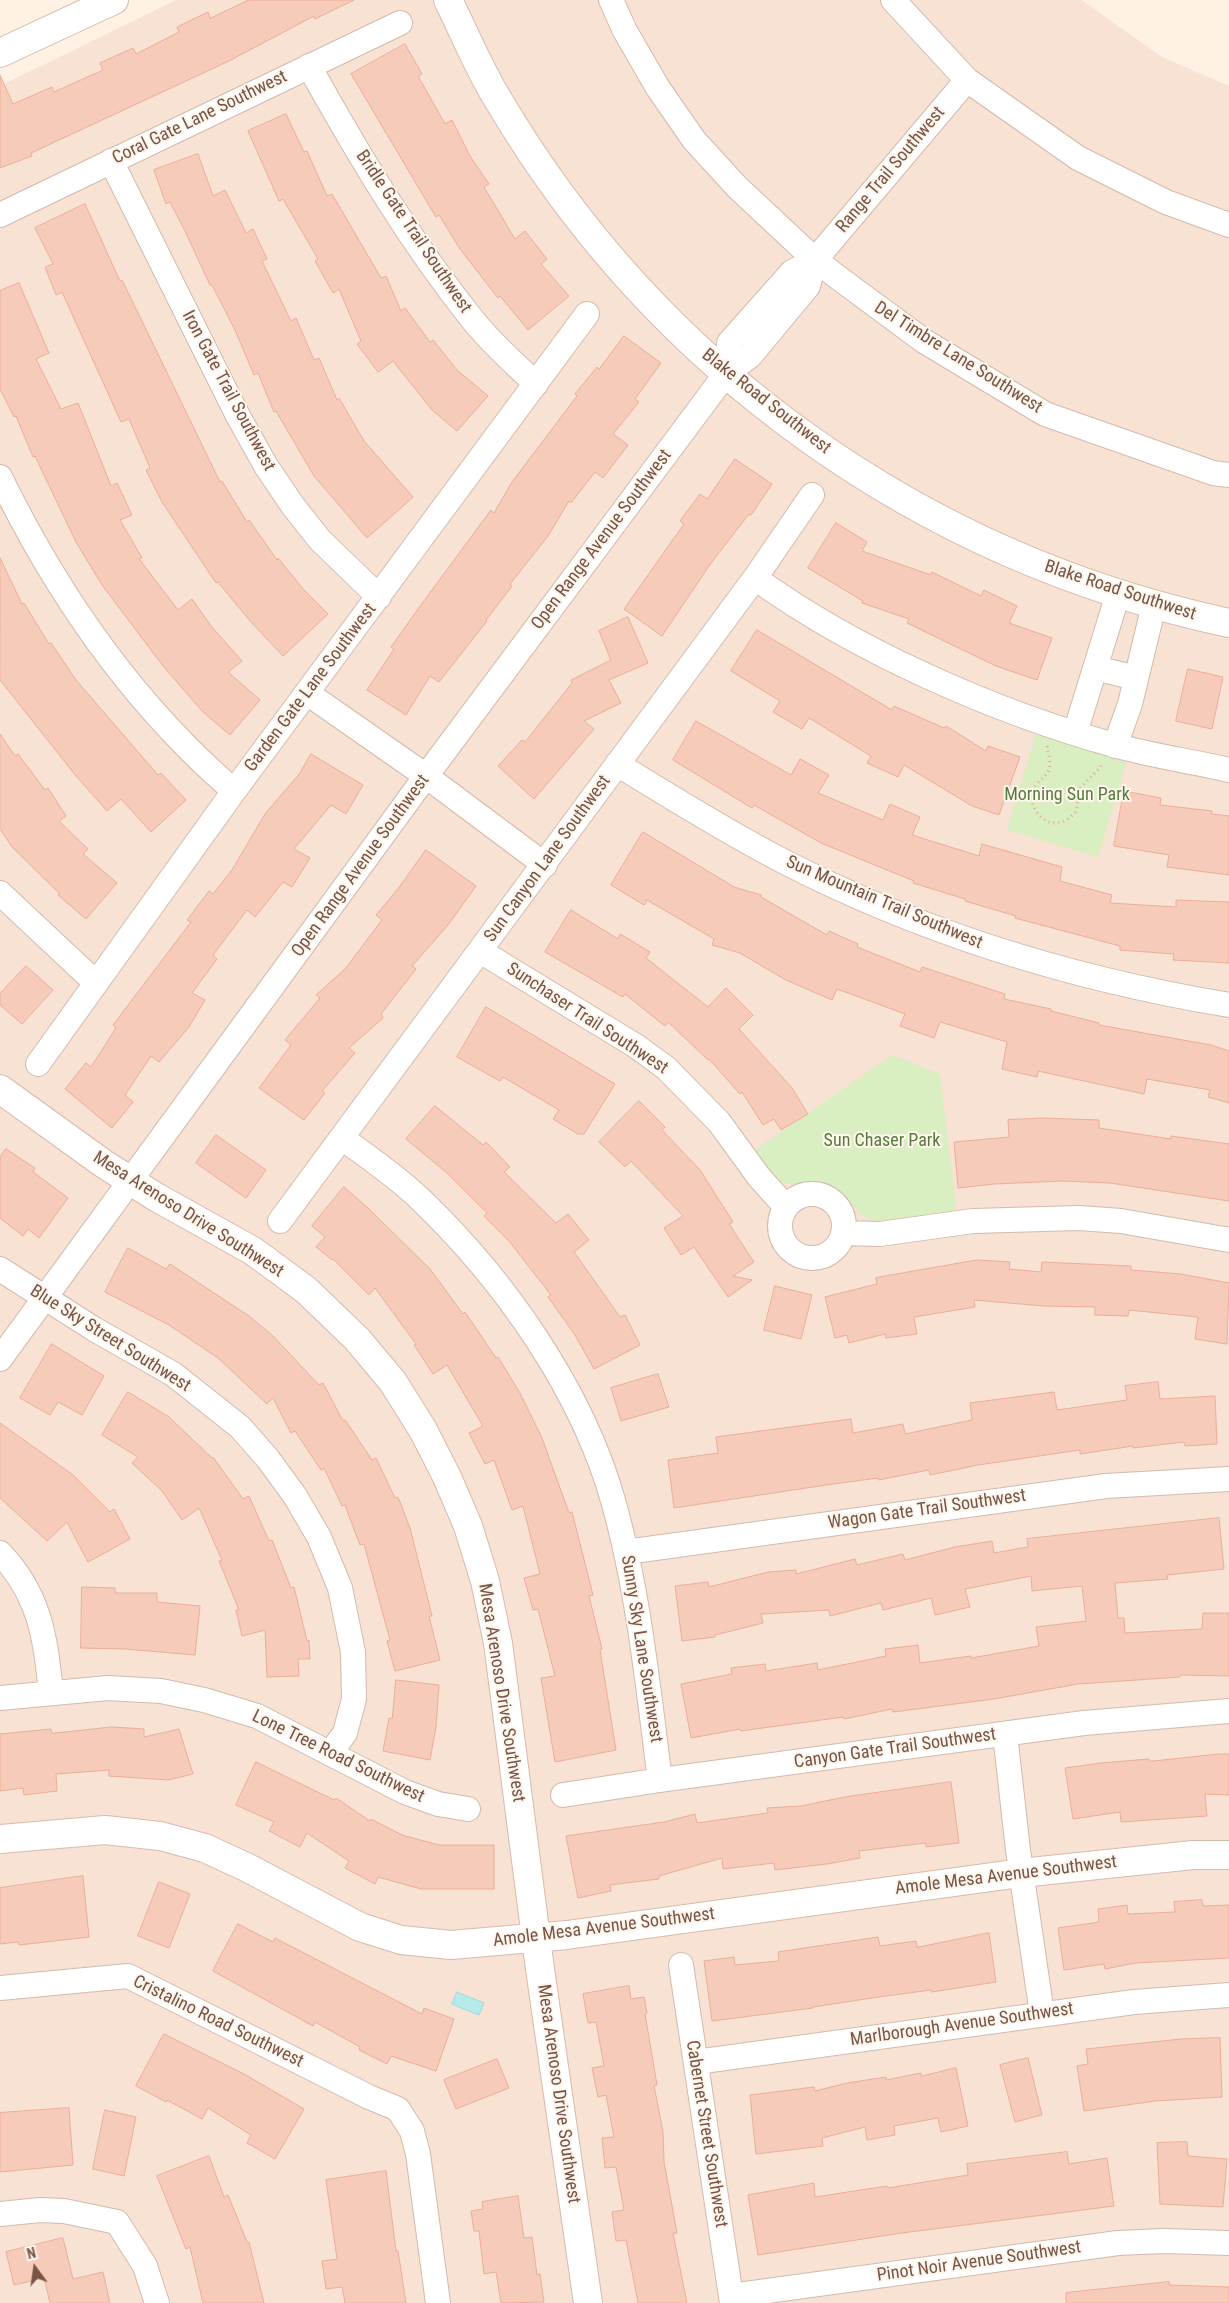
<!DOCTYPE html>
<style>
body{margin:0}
#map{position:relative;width:1229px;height:2303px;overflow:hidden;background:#fff2e5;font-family:"Roboto Condensed",sans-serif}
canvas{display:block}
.north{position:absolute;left:10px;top:2243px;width:50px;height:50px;-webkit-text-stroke:4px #fff6ee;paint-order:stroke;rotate:346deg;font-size:14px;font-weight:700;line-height:20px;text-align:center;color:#7b5347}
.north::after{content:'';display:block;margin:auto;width:18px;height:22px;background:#7b5347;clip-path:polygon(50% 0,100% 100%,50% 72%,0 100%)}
</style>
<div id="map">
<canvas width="1229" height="2303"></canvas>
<div class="north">N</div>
</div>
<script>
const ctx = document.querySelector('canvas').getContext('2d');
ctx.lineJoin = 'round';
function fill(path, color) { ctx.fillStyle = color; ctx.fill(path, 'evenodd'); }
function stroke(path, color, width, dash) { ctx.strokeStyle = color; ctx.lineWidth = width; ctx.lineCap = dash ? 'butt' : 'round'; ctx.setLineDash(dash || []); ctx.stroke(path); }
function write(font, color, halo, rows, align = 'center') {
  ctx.font = font + ' "Roboto Condensed",sans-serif'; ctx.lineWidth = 4; ctx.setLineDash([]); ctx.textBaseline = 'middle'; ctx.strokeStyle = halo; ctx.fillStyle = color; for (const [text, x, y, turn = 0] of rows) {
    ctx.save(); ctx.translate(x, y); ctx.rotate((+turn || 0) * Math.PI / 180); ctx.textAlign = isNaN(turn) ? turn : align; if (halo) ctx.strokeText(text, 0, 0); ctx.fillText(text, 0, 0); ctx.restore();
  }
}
const residential = new Path2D(`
 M176 0H1082L1162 57 1229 86V2303H0V86Z`);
const green = new Path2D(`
 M1036 734 1127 760 1098 857 1007 830Z
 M892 1055 940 1074 957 1213 881 1224C852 1215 853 1198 831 1187 821 1182 811 1185 800 1185 791 1185 782 1182 773 1180L751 1153Z`);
const water = new Path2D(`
 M457 1992 484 2003 479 2015 452 2004Z`);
const building = new Path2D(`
 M249 0H354L315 19 314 16 229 61 31 153 32 156 0 168V75L13 104 52 87 54 92 103 70 100 63 133 48 136 54 179 32 177 27 208 12 210 18Z
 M405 44 422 74 418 76 445 124 452 120 470 156 489 184 484 187 515 239 525 231 547 259 541 264 569 296 528 330 500 296 498 298 460 249 439 215 436 217 351 74Z
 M286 114 304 152 307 151 327 196 332 194 381 278 386 276 401 311 405 308 430 342 433 340 457 370 488 396 457 431 432 410 393 361 378 372 357 344 361 341 339 289 333 293 315 261 318 259 283 199 279 201 248 131Z
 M198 154 213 196 225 190 246 233 253 229 267 259 262 261 291 321 296 318 314 360 319 358 337 400 339 398 364 441 413 497 367 538 314 476 276 411 274 412 258 373 254 375 235 330 212 285H210L185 231 170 202 166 204 154 170Z
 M85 204 120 281 122 280 220 482 222 481 247 522 249 520 277 560 278 558 304 590 328 614 283 656 250 621 218 582 216 583 162 502 146 470 150 468 129 419 121 422 62 292 56 295 45 267 53 264 35 228Z
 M19 283 49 353 36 359 61 409 78 403 111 486 117 483 132 515 120 520 142 558 139 559 178 610 192 599 211 626 242 661 228 672 260 700 230 735 203 712 163 666 102 585 76 542 35 456 33 457 16 416 14 417 0 389V291Z
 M624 336 661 363 635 399 639 402 613 434 628 445 603 478 595 472 571 503 569 501 548 536 510 584 512 586 486 620 487 621 439 682 430 676 406 715 367 690 394 649 391 647 418 609 491 510 494 513 512 482 577 396 575 394 597 367 599 369Z
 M735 459 772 484 751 515 749 514 711 563 662 636 624 609 684 524 680 521 700 494 707 499Z
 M836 523 867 542 862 551 931 575 932 572 981 596 984 590 1017 606 1009 623 1052 638 1037 680 996 666 938 638 907 623 909 619 862 603 863 601 808 568Z
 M0 558 22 604 24 603 49 644 51 643 76 680 158 775 161 773 186 800 151 832 121 799 107 811 76 776 0 680Z
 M628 617 648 663 609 680 621 703 584 721 594 729 534 799 498 766 522 740 525 742 572 683 571 680 611 660 599 631Z
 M757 630 892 710 894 706 944 728 946 726 986 751 988 746 1020 757 999 815 972 806 904 765 898 777 867 763 871 756 809 718 802 729 773 712 780 701 731 671Z
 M1188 669 1223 677 1212 729 1176 721Z
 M696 721 791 775 800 759 829 775 818 793 883 820 890 804 920 817 912 835 979 856 982 844 1062 867 1060 881 1112 895 1110 903 1176 907V900L1229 902V963L1173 960 1174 954 1120 950V946L1015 918 1016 916 965 901V899L913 883 914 881 821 843 754 805 752 808 673 760Z
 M0 734 15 756 18 754 45 790 48 788 66 816 59 821 88 849 83 854 117 883 86 919 58 895 60 894 12 847 0 829Z
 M311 754 363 785 346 814 331 805 294 849 310 858 292 887 283 882 255 917 247 910 213 955 217 959 192 993 205 1000 189 1027 159 1062 151 1056 125 1095 133 1102 112 1128 65 1089 86 1063 91 1067 116 1028 113 1025 191 922 187 920 209 891 213 894 232 870 265 814 300 773Z
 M1124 791 1161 798 1160 805 1212 811V814L1229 816V875L1167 867 1169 855 1114 846Z
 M643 832 734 887 761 895V897L827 935 829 931 858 944 857 947 920 972 922 967 1005 994 1004 999 1051 1009V1011L1099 1023V1025L1211 1045 1229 1051V1103L1208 1097 1210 1090 1147 1079 1144 1094 1038 1071 1037 1077 1002 1069 1007 1042 940 1022 934 1038 900 1026 905 1014 837 989 832 1000 786 980 740 953 712 945 714 939 647 900 644 905 611 885Z
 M426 850 476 886 448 925 412 966 416 969 381 1014 383 1018 349 1048 355 1053 322 1091 325 1093 304 1120 259 1088 291 1045 285 1040 320 998 316 995 345 969 382 920 376 915 398 889Z
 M571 910 618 939 620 934 650 952 646 958 708 1007 726 988 753 1015 739 1029 792 1088 808 1114 781 1130 774 1119 763 1125 742 1092 740 1094 709 1059 708 1060 668 1022 665 1026 625 994 623 997 545 952Z
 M26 966 53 990 22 1024 0 1005V994Z
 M486 1007 615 1084 584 1134H578L553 1119 559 1110 503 1077 500 1081 457 1057Z
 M639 1101 665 1127 662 1130 700 1170 733 1222 729 1224 754 1262 733 1276 752 1280 728 1297 694 1247 681 1255 664 1228 683 1216 631 1161 625 1167 599 1142Z
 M435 1106 483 1145 486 1142 510 1167 504 1172 556 1223 568 1214 589 1240 574 1252 620 1317 625 1315 640 1345 594 1369 575 1335 548 1297 551 1295 509 1241 484 1216 487 1213 447 1173 406 1139Z
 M1042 1118 1099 1120V1128L1171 1139V1136L1229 1144V1201L1110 1183 1063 1181 994 1184 958 1188 954 1142 1009 1137 1008 1120Z
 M216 1135 266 1170 246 1198 196 1163Z
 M6 1149 35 1168 33 1172 68 1198 39 1238 28 1229 23 1236 0 1218V1157Z
 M344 1187 367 1207 430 1269 463 1314 465 1312 496 1358 498 1357 520 1393 542 1438 569 1513 572 1512 593 1595 589 1596 602 1649 600 1650 616 1750 555 1762 541 1678 555 1676 538 1609 533 1610 524 1578 540 1574 523 1506 512 1510 494 1460 485 1464 469 1433 483 1426 447 1365 433 1374 414 1345 416 1344 375 1288 369 1295 333 1259 332 1260 316 1247 325 1237 312 1226Z
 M128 1248 166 1269 170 1264 249 1316 272 1335 319 1385 323 1383 343 1421 345 1420 372 1460 376 1458 395 1498 398 1497 410 1528 432 1616H429L440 1660 395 1671 387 1641 390 1640 364 1544 360 1545 345 1505 342 1506 324 1468 321 1470 295 1431 291 1433 273 1398 267 1404 218 1358 169 1325 105 1292Z
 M977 1260 1010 1262 1009 1269 1041 1272 1042 1262 1131 1266V1270L1181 1274 1229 1283 1227 1344 1195 1339 1198 1317 1129 1310 1128 1316 1095 1315V1307L1044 1306 974 1300 975 1307 914 1317 917 1334 886 1338 885 1334 849 1343 847 1335 835 1338 825 1297 877 1284 876 1278Z
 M775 1286 812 1295 801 1339 764 1330Z
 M52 1344 104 1376 82 1415 58 1402 50 1415 20 1398Z
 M658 1374 669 1407 621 1421 611 1388Z
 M1158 1382 1160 1399 1215 1396 1217 1444 1185 1446 1184 1442 1133 1448V1446L1080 1454V1450L978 1465 930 1475 929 1470 878 1480V1478L826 1485 674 1508 668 1460 718 1453 716 1437 851 1419 853 1433 903 1424 905 1434 972 1420 970 1403 1054 1392 1057 1410 1127 1400 1125 1386Z
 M128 1392 169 1417 212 1458 213 1457 243 1499 249 1496 269 1541 272 1540 291 1588 294 1587 307 1641 309 1640 310 1659H298L299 1676 267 1677 265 1630 242 1636 236 1610H239L219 1561 222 1560 199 1508 182 1520 162 1491 132 1463 138 1457 102 1435Z
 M0 1423 73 1475 110 1512 114 1509 130 1539 88 1562 67 1522 47 1541 0 1498Z
 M1219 1518 1224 1569 1167 1575 1168 1579 1115 1583 1118 1618H1124L1125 1633 1202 1629 1203 1613H1229V1676L1180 1675V1677L1078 1684 994 1699 893 1712 892 1709 844 1719 843 1717 741 1731 740 1729 691 1738 681 1684 732 1674 731 1668 765 1664 766 1671 817 1663 818 1670 886 1656 885 1649 918 1645 920 1663 971 1656V1658L1039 1646 1036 1627 1086 1621 1082 1586 1032 1591 1031 1576 965 1589 970 1607 935 1615 931 1598 883 1610 881 1603 830 1616 829 1610 761 1614 763 1623 715 1635V1637L682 1641 675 1586 708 1582 709 1587 768 1572 796 1570V1574L855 1559 857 1565 903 1554 905 1560 955 1547 992 1541 994 1553 1028 1547 1027 1539Z
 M82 1587 115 1588V1593H157V1602L200 1606 195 1655 125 1649 81 1648Z
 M396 1680 439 1685 436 1727 430 1760 383 1751 389 1718H392Z
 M112 1727 144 1729V1737L179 1729 193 1774 168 1780 109 1776V1770L56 1774 57 1791 24 1795 23 1788 0 1791V1734L51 1729 52 1733Z
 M1219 1754H1229V1795L1205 1794 1207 1816 1121 1822 1120 1812 1073 1819 1065 1768 1101 1763 1149 1759 1150 1761Z
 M256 1762 334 1800 336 1798 370 1821 371 1819 402 1835 439 1845H494V1889H421L378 1877 375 1884 345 1868 349 1861 307 1833 300 1847 269 1831 274 1822 236 1805Z
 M951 1782 959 1843 926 1847V1843L859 1851 860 1858 827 1864 775 1870 774 1863 723 1869 722 1858 659 1876V1879L610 1885 611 1891 578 1898 566 1836 664 1822 695 1814 697 1823 768 1813 767 1808 801 1806 845 1797Z
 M83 1876 89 1937 19 1945 18 1942 0 1944V1888Z
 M159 1882 190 1894 169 1948 138 1936Z
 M1202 1900 1203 1906 1229 1905V1958L1135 1963 1105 1969 1104 1964 1064 1970 1058 1928 1099 1922 1098 1909 1127 1905 1128 1914 1175 1912 1174 1902Z
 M238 1924 273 1942 275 1938 422 2014 424 2008 454 2019 436 2071 391 2056 387 2064 359 2050 360 2047 315 2022 313 2026 213 1971Z
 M989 1933 996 1982 932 1992 931 1990 879 1997 813 2007V2008L712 2021 704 1961 734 1957 735 1965 779 1961 778 1952 878 1937 880 1946 916 1941 917 1947Z
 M629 1986 631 1999 644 1997 647 2013 645 2014 657 2085 654 2086 663 2132 664 2162 677 2233H673L687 2303H638L626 2240 616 2241 612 2212 624 2210 616 2167 605 2168 602 2138 614 2137 606 2095 598 2097 592 2068 604 2066 596 2022 588 2023 583 1994Z
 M164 2034 244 2074 304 2109 275 2159 247 2143 251 2135 208 2108 202 2119 167 2100 166 2102 136 2086Z
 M1220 2038 1222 2097 1155 2101 1084 2111 1077 2066 1088 2064 1086 2049 1181 2039Z
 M1028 2058 1042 2115 1015 2122 1000 2065Z
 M497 2059 509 2088 456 2109 444 2080Z
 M956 2068 968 2126 941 2132 938 2118 894 2126 895 2135 867 2140 865 2127 822 2138 823 2146 756 2154 750 2095 814 2087 815 2091 847 2083 886 2077V2080L921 2073V2076Z
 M69 2108 73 2165 0 2172V2113Z
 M105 2110 136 2117 124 2176 93 2169Z
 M1187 2142 1188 2156 1227 2159 1223 2207 1160 2204 1157 2143Z
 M1067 2152 1069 2164 1107 2158 1114 2206 902 2233 758 2255 748 2195 814 2183 815 2197 887 2186 888 2188 968 2175 967 2164Z
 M209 2156 224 2197 228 2195 247 2242H249L264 2303H203L190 2247 186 2249 157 2176Z
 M386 2171 396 2251H398L406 2303H345L342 2287 326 2289 322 2261 337 2259 326 2180Z
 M518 2196 524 2238 532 2237 537 2275 540 2274 544 2302 501 2303 496 2272 484 2274 479 2231H474L471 2211 483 2209 482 2202Z
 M63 2238 73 2279 103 2272 110 2303H50L44 2278 14 2285 6 2252Z
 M1169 2282V2285L1229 2287V2303H1066V2293Z`);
const path = new Path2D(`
 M1047 746C1055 780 1044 770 1030 793 1032 815 1052 835 1073 815 1080 808 1076 798 1080 789 1086 779 1098 773 1103 762`);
const street = new Path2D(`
 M611 0 625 31 658 88 694 140 737 187 815 260 840 279 924 341 1045 414 1213 473 1229 475
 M893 0 967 80 1078 158 1166 202 1229 225
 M309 66C358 154 409 240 472 319 490 342 514 363 536 384
 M111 161 238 416 266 466 293 506 320 540 379 597
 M0 215 400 23
 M725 375 729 343 792 272 815 260 967 80
 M0 477C58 596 133 704 234 791
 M755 578C856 651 995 712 1114 745 1152 756 1191 761 1229 770
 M1095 668 1136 678
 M307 693 426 776 545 865
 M1075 733 1118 594
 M1115 746 1130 704 1154 605
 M617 764C671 797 725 831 781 860 922 933 1073 979 1229 1005
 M0 893 96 983
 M480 951 636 1046 666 1068 719 1122 759 1177 786 1207
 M38 1064 234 791 587 314
 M342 1138C368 1157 396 1176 419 1198 504 1279 583 1391 614 1504 639 1594 648 1688 660 1780
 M780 1226a32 32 0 1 1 64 0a32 32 0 1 1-64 0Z
 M280 1221 755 578 812 495
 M843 1233 880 1234 973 1221 1079 1218 1121 1221 1229 1240
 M0 1269 94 1329 173 1374 240 1427 268 1459 295 1496 319 1537 340 1588 353 1652 354 1699 345 1733 331 1752
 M0 1359 426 776 725 375 750 356 808 286 815 260
 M626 1552 1106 1486 1229 1479
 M0 1553C40 1595 45 1636 51 1692
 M0 1698 108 1688 161 1691 204 1700 257 1716 405 1792 438 1804 468 1809
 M1005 1734 1018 1850 1042 2014
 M563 1795 660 1780 1084 1723 1229 1711
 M681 1965 732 2303
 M0 1988 128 1976 369 2097 398 2109 412 2131 418 2154 438 2303
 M696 2062 1134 2002 1229 1995
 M0 2214 40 2210 64 2211 117 2222 145 2266 157 2303
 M731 2296 1118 2243 1164 2241 1229 2243`);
const secondary = new Path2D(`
 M448 0C464 32 478 67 497 98 657 370 921 557 1229 623
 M0 53 114 0
 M0 1089 104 1164 156 1197 253 1251 306 1290 357 1339 393 1382 423 1430 447 1477 468 1526 485 1581 498 1643 540 1969 588 2303
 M0 1839 105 1830 160 1836 205 1848 248 1868 360 1927 401 1940 451 1945 567 1935 1021 1873 1193 1855H1229`);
const streetNames = [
 ["Coral Gate Lane Southwest",200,118,-26],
 ["Range Trail Southwest",891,170,-50],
 ["Bridle Gate Trail Southwest",413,232,56],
 ["Del Timbre Lane Southwest",958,358,32],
 ["Iron Gate Trail Southwest",228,391,62],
 ["Blake Road Southwest",766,402,38],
 ["Open Range Avenue Southwest",602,540,-53],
 ["Blake Road Southwest",1120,591,18],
 ["Garden Gate Lane Southwest",311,688,-53],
 ["Sun Canyon Lane Southwest",548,859,-54],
 ["Open Range Avenue Southwest",361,866,-54],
 ["Sun Mountain Trail Southwest",884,903,23],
 ["Sunchaser Trail Southwest",587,1019,33],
 ["Mesa Arenoso Drive Southwest",188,1215,32],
 ["Blue Sky Street Southwest",110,1339,32],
 ["Wagon Gate Trail Southwest",927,1510,-8],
 ["Sunny Sky Lane Southwest",641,1649,81],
 ["Mesa Arenoso Drive Southwest",501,1693,81],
 ["Canyon Gate Trail Southwest",895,1749,-8],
 ["Lone Tree Road Southwest",338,1757,26],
 ["Amole Mesa Avenue Southwest",1006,1876,-7],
 ["Amole Mesa Avenue Southwest",604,1928,-7],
 ["Cristalino Road Southwest",218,2022,26],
 ["Marlborough Avenue Southwest",962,2025,-8],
 ["Mesa Arenoso Drive Southwest",558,2094,82],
 ["Cabernet Street Southwest",706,2134,81],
 ["Pinot Noir Avenue Southwest",979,2262,-8]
];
const parkNames = [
 ["Morning Sun Park",1067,795],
 ["Sun Chaser Park",882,1141]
];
fill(residential, '#f7e2d3');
fill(green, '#d9eec1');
fill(water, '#b7eaeb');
stroke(water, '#9cdcde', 1);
fill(building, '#f7cbba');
stroke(building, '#ecae98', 1);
stroke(street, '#d5baac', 26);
stroke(secondary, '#dabaab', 30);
stroke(path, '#ddad9c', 3, [1, 4]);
stroke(street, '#fff', 24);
stroke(secondary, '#fff', 28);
write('18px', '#7b5347', '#fff6ee', streetNames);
write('18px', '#567c3b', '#fff6ee', parkNames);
</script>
